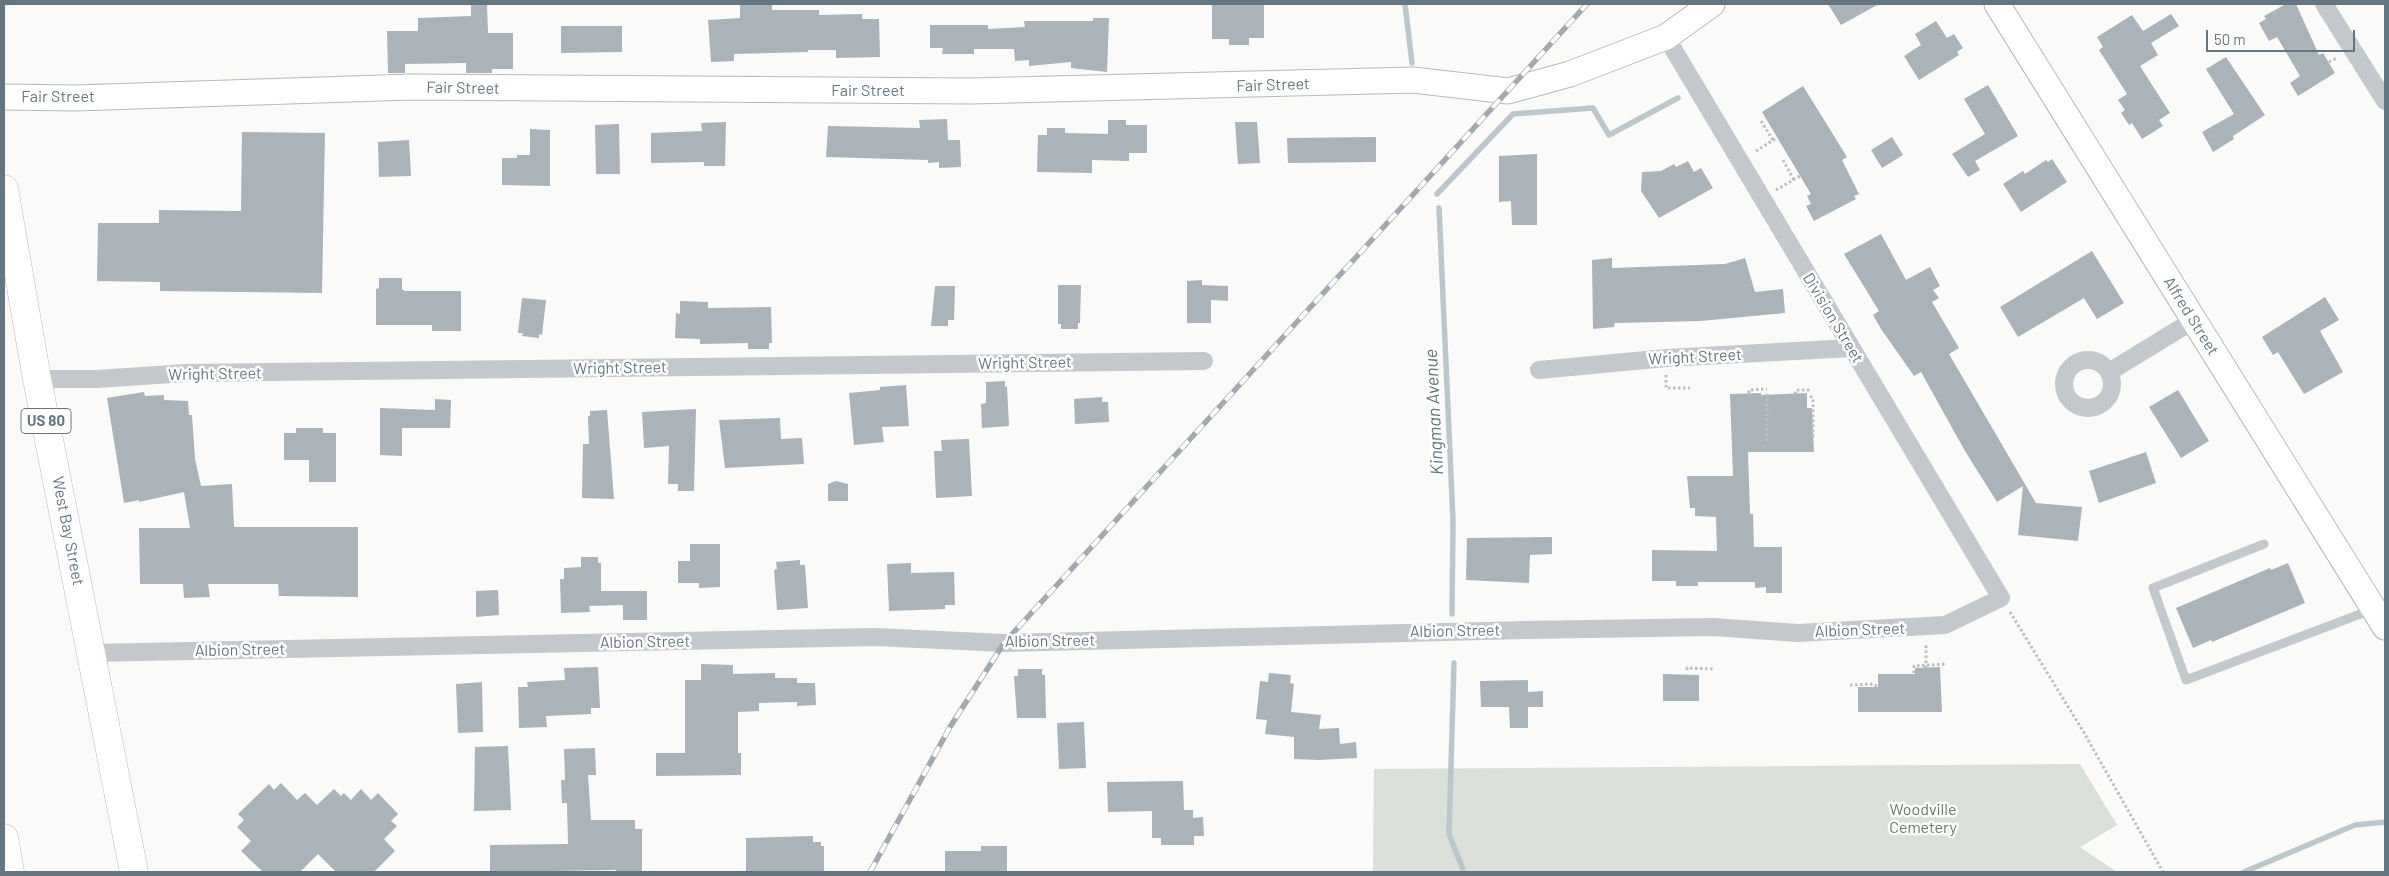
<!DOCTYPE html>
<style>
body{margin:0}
#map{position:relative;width:2389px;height:876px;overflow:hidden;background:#fafaf8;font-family:Barlow,sans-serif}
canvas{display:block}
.frame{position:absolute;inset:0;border:5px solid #657683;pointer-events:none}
.scale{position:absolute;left:2206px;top:30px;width:149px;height:22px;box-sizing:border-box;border:2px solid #657683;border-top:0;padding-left:6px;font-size:15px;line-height:18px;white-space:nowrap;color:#657683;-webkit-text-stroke:4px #fff;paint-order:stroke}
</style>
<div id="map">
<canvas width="2389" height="876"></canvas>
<div class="frame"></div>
<div class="scale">50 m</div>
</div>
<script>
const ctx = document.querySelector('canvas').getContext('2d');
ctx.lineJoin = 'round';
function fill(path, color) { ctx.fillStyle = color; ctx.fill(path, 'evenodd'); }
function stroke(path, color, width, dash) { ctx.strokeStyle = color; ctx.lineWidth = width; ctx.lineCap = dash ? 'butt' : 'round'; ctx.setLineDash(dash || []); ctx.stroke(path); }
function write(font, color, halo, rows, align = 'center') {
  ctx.font = font + ' Barlow,sans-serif'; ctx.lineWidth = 5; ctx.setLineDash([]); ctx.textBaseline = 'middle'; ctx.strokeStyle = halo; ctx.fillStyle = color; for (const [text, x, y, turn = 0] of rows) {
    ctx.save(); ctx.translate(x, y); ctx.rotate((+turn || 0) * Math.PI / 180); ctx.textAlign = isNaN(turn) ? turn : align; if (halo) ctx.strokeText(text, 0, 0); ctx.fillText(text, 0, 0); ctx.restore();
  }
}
const green = new Path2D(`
 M2080 764 2117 825 2080 847 2117 872H1373L1374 769Z`);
const stream = new Path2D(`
 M1405 4 1412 63
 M1437 194 1513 114 1593 108 1609 135 1678 98
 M1439 208 1453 520 1452 614
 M1454 663 1449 834 1464 872
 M2244 872 2355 825 2385 822`);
const building = new Path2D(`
 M471 4H487L488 33H513V69H492V73H466V63L405 64V73H388L387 31H418V18L471 16Z
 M740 4H772V10H819V15L862 14V19H879L880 57 836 58V50H808V52L734 54V61L711 62 708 20 740 18Z
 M1212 4H1264V38H1249V45H1229V39H1212Z
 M1828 4H1879L1841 25Z
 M2286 4H2296L2319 55 2323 53 2335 73 2298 96 2290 83 2300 76 2277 37 2269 41 2259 23 2266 19 2264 16Z
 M2171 14 2179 26 2151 43 2158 55 2140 66 2170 113 2159 120 2163 126 2142 139 2132 123 2129 125 2121 113 2125 110 2118 100 2127 94 2099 50 2103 47 2097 37 2132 15 2143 31Z
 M1093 18H1109L1107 72 1071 68V62L1029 66V60L1015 61 1014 49H974V54H942L943 48H930V25H988V29L1025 27 1024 21H1093Z
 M1936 21 1947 38 1954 34 1963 48 1957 52 1959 55 1919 80 1904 56 1921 45 1915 34Z
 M561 26H622V52L561 53Z
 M2226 57 2265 115 2233 136 2234 139 2213 152 2202 132 2234 114 2206 69Z
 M1988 85 2018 136 1975 161 1980 170 1968 177 1952 154 1985 134 1964 99Z
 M1803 86 1847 157 1842 160 1859 194 1854 196 1856 199 1814 221 1806 206 1811 204 1807 196 1811 194 1762 112Z
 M947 119 948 140H960L961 167 939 168V162L928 163V160L826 157 828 126 920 128 919 120Z
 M1108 120H1126V125H1147V153H1129V161L1092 160V173L1037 172 1038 135H1047V128H1065V133L1108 134Z
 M726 122 725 166H704V162L651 163V133L702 131 701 123Z
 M1235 122H1257L1260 163 1238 164Z
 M619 124 620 174H596L595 125Z
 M530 129 550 130V186L502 185V158H517V155H530Z
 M242 132 325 133 322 293 160 291V282L97 281 98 223H159V210L241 211Z
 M1376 137V162L1288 163 1287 138Z
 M1892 137 1903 155 1882 168 1871 150Z
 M409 140 411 176 379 177 378 142Z
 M1537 154V225H1512L1511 201 1499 202V156Z
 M2052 159 2067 182 2021 212 2003 184 2023 171 2025 174 2046 160 2048 162Z
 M1688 161 1694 172 1701 168 1713 188 1659 218 1641 191 1642 172 1661 171 1674 164 1676 167Z
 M1881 234 1906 280 1930 267 1940 286 1933 290 1939 298 1932 302 1959 348 1949 354 2036 503 2082 507 2078 541 2018 535 2023 486 1997 502 1965 451 1921 372 1914 376 1881 329 1873 315 1879 311 1844 254Z
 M2092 251 2124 303 2097 319 2084 298 2018 337 2000 307Z
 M1612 258V268L1725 264 1745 258 1755 292 1783 289 1785 313 1701 321 1615 323 1614 327 1593 329 1592 260Z
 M379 278H402V289L405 291H461V331H432V325H376V289L379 288Z
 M1202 280V285L1228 286V301L1211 300V323H1187V281Z
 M1058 285H1081L1080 323H1078V329H1061V324H1058Z
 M935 286H955L954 320H948V326H931Z
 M2325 297 2339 320 2320 331 2343 372 2304 394 2278 352 2273 355 2262 337Z
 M522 298 546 300 542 335 539 334V338L522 336 523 333H518Z
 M680 301 708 302V308L771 307 772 343H769V349H748V343L700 344V339L675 338 676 313 680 314Z
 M1005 381V387L1007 386 1009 426 982 428 981 404 986 403V382Z
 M906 385 909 426 882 427 884 442 854 445 849 393 880 390V387Z
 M2178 390 2209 441 2181 458 2149 407Z
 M144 392 145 396 164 395V400L188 401 189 415H192L195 459 201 486 232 484 234 527H358V597L279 596 278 584H208L210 597 184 598 183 584H140L139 528H190L184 492 139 502V500L124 503 107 398Z
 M1761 393V395L1807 393V408H1812L1814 452H1748L1750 514H1753L1754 547H1782V593H1766V587L1755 588V582H1698V586H1676V581H1652V550L1717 551 1716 517 1695 516V508H1690L1687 476H1733L1730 394Z
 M1102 397V402H1108L1109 422 1075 424 1074 399Z
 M435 399 451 400 450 428H402V456L380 455V408L435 410Z
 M696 409 694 491H678V484H668L669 446 644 448 642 412Z
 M607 410 614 499 582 498 583 444H589L588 416H590V411Z
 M780 418 781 439 802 438 804 464 725 468 719 420Z
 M296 428H323V433H336V482H309V460H284V433H296Z
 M969 439 972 496 936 498 934 451H942L941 440Z
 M2146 452 2156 483 2099 503 2089 471Z
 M836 481 848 484V501H828V484Z
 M1552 537V554L1530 555 1529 583 1466 580 1467 538Z
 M690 544H720V587L699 588V583H678V561H690Z
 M581 557H598V563H601V591H647V620H623V605L589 606 590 612 561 613 560 579H564V568L581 567Z
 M800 560V565H805L808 608 777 610 774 570 777 569 776 562Z
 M911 563V573L954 572 955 605H945V609L889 611 887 564Z
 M2288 563 2305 603 2212 642 2211 640 2193 648 2176 608 2270 568 2271 570Z
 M498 590 499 615 476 617V591Z
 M701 664 733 665V674L775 673V678H797V683H815L816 705 797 706V702L759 703V711L738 712V753H741V775L656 776V753H685V680H701Z
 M598 667 600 708H591V714L546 716 547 727 519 728 518 687H528L527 682 565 680 564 668Z
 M1940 667 1942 712H1858V687H1878V674H1915V668Z
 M1018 669H1042V675H1045L1046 718H1017L1014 676H1018Z
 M1269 673 1291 675 1290 683 1294 684 1291 712 1321 715 1319 729 1339 728 1340 744 1356 742 1357 758 1319 760 1294 759V737L1265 734 1267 720 1256 719 1260 681 1268 682Z
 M1663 674 1699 675V701H1663Z
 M1528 680V692L1543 691V707H1528V728H1510L1509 707H1481L1480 681Z
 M482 682 483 732 458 733 456 684Z
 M1084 722 1086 768 1059 769 1057 723Z
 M508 746 511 810 474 811 475 747Z
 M595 748 596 775H588L591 820H635V829H642V872H616V870L490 872V845L568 844 567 803H562L561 780H565L564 749Z
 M1183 781 1184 810H1193V818L1203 817 1204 836H1194V845H1161V838H1152V811L1108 812 1107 782Z
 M281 783 297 800 305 793 317 805 334 789 341 796 344 793 351 800 361 789 371 800 378 793 398 814 391 821 397 826 384 839 395 851 374 872H336L318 854 300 872H263L241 851 251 841 237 827 244 820 238 814 269 784 274 790Z
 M813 836V842H821V846H824V872H746V838Z
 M981 846H1007V872H945V851H981Z`);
const path = new Path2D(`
 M2329 62 2337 58
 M1761 121 1773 140
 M1756 151 1778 137
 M1783 160 1794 180
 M1776 190 1800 176
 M1666 375V388H1690
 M1749 393V390L1767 389
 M1795 394 1796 390H1810
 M1810 396 1813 398V437
 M1767 441V394
 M2010 612 2083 731 2163 872
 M1926 668V643
 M1687 670V668L1714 669
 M1914 673V666L1946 664
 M1850 685 1873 684 1878 687`);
const lane = new Path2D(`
 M2264 544 2153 588 2186 680 2371 610`);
const street = new Path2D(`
 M2324 4 2385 101
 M2064 384a24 24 0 1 1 48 0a24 24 0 1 1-48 0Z
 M1539 370 1667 358 1851 348
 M2109 372 2194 320
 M37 379H97L186 373 1204 361
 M92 653 875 637 1004 643 1525 630 1713 627 1798 633 1945 625 2001 598 1666 37`);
const secondary = new Path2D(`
 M1997 4 2385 627
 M4 97 75 98 411 87 971 91 1413 80 1508 91 1570 74 1666 37 1712 4`);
const primary = new Path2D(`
 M4 189 37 379 134 872`);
const highway = new Path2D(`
 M4 838 10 872`);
const rail = new Path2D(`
 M870 872 950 727 1004 643 1587 4`);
const shields = [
 [46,421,50]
];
const shieldNames = [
 ["US 80",46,421]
];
const streetNames = [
 ["Fair Street",1273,85,-2],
 ["Fair Street",463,88,1],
 ["Fair Street",868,91],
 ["Fair Street",58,97],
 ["Alfred Street",2191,316,58],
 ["Division Street",1833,318,59],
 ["Wright Street",1695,357,-3],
 ["Wright Street",1025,363,-1],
 ["Wright Street",620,368,-1],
 ["Wright Street",215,374,-1],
 ["West Bay Street",68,531,79],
 ["Albion Street",1860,630,-2],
 ["Albion Street",1455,631,-1],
 ["Albion Street",1050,641,-1],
 ["Albion Street",645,642,-1],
 ["Albion Street",240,650,-1]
];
const parkNames = [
 ["Woodville",1923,810],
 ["Cemetery",1923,828]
];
const waterNames = [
 ["Kingman Avenue",1434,412,-93]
];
fill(green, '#dadfd7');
stroke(stream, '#bbc7cb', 5.5);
fill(building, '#aab3b9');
stroke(secondary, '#b3babf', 27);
stroke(primary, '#b5babe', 29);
stroke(highway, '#b4b9bd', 29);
stroke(path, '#bbbfc2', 3, [2.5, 2.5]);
stroke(lane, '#c3c8cc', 9);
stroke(street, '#c3c8cc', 18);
stroke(secondary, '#fff', 25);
stroke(primary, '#fff', 28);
stroke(highway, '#fff', 28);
stroke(rail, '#a2aab0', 5.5);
stroke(rail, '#fff', 4, [11]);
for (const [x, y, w] of shields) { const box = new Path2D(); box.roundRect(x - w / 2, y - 12.5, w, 25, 4); ctx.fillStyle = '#fff'; ctx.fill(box); stroke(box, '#657683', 1); }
write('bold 15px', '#657683', null, shieldNames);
write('16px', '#657683', '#fff', streetNames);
write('16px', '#687a64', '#fff', parkNames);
write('italic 18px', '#60757c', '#fff', waterNames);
</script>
